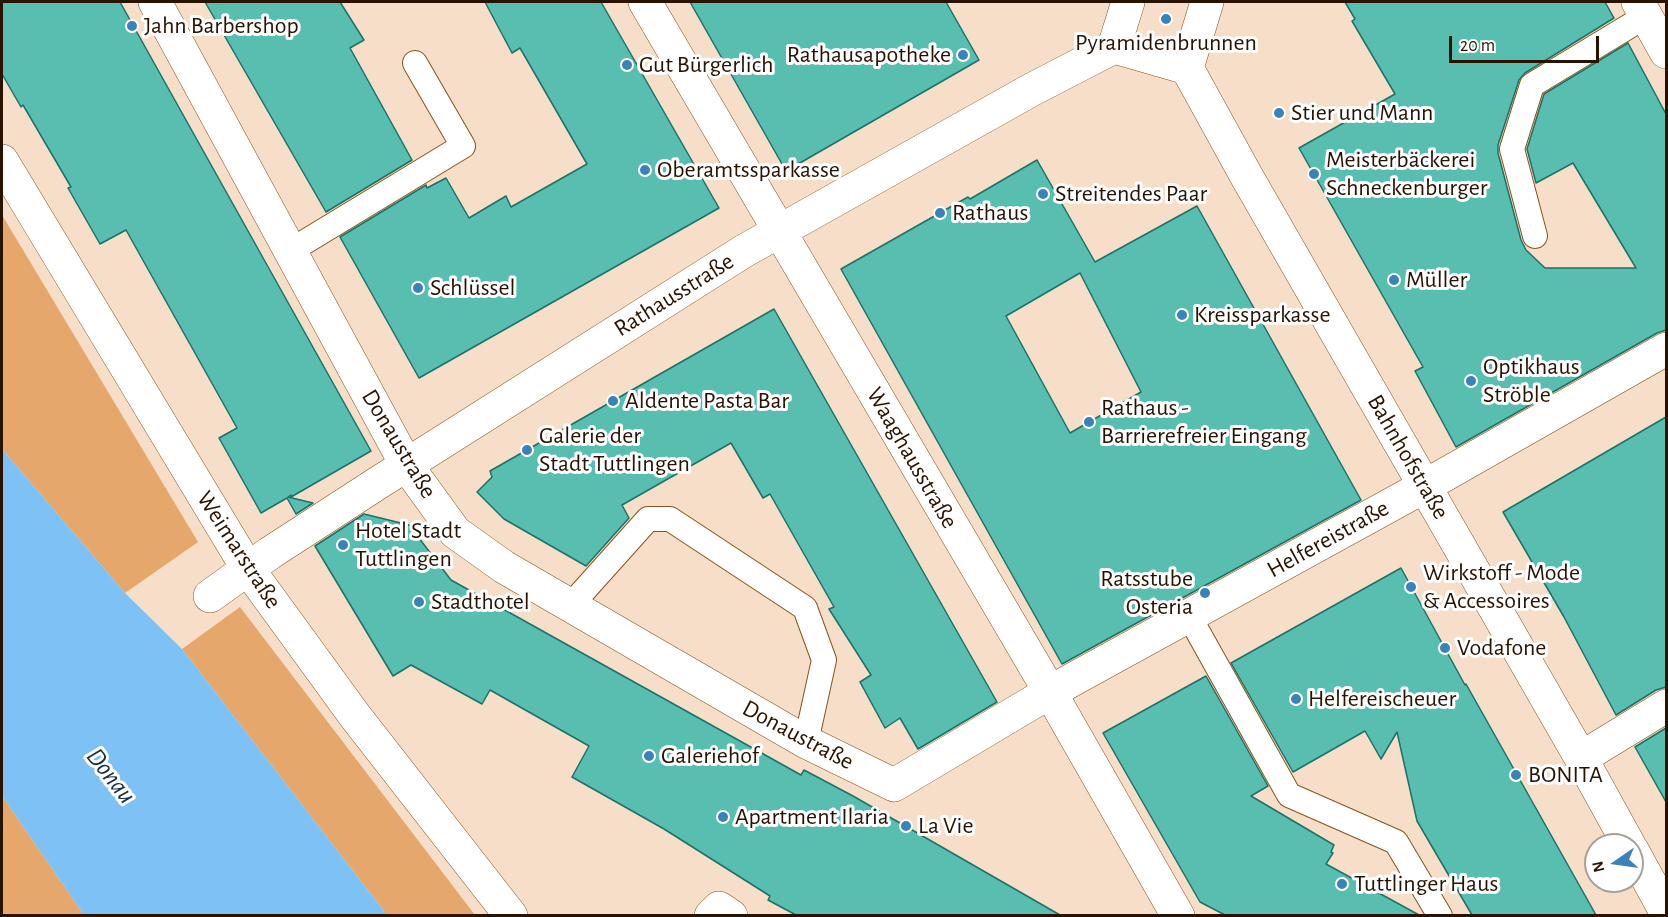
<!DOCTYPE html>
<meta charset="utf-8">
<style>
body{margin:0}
#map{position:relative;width:1668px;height:917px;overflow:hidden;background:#f6dec8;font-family:"Alegreya Sans",sans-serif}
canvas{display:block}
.frame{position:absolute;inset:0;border:3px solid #291300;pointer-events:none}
.north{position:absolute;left:1584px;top:833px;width:60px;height:60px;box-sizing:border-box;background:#fff;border:2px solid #a9a199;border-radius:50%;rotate:257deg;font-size:16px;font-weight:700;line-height:24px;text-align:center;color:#291300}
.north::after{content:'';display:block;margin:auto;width:21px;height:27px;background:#3a82b7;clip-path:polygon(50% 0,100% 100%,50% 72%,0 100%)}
.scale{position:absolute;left:1449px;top:36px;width:150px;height:27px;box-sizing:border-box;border:3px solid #291300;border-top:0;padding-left:8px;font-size:18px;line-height:21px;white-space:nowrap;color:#291300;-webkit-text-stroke:4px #fff;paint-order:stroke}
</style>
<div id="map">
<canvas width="1668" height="917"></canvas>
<div class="frame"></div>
<div class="north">N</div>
<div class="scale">20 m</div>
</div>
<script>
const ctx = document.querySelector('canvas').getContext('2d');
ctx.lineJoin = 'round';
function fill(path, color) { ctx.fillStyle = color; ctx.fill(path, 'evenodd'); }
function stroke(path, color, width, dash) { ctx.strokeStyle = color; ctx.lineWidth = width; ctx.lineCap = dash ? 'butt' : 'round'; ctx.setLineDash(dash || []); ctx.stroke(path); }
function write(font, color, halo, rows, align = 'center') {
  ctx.font = font + ' "Alegreya Sans",sans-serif'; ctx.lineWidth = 6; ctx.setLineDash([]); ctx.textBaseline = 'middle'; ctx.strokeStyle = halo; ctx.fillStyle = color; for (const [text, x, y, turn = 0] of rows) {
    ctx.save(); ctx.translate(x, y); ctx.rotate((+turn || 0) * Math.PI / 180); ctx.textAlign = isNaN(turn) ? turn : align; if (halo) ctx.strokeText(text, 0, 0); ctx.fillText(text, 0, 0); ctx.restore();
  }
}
const green = new Path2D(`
 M2 215 198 542 125 593 2 449Z
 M240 607 475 915H387L182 649Z
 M2 796 84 915H2Z`);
const water = new Path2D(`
 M2 449 125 593 182 649 387 915H84L2 796Z`);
const building = new Path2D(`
 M2 2H120L371 451 291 497V495L288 497 313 503 296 514 287 498 261 513 219 438 237 428 126 230 100 244 68 188 71 187 23 105 21 107 2 74Z
 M205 2H340L364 40 350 48 412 160 326 212Z
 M485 2H601L719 208 419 378 340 237 426 185 427 188 446 178 469 218 506 196 511 207 587 164 520 48 512 53Z
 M690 2H946L979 60 786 171Z
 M1345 2H1605L1614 18 1525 73 1519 80 1498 145V153L1521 240 1526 250 1545 268H1636L1573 163 1536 183 1527 149 1544 94 1628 43 1666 114V330L1657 333 1456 447 1415 371 1423 367 1299 148 1395 94 1352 21 1355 19Z
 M1037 160 1095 262 1197 206 1361 500 1062 664 841 269 968 197 970 199ZM1080 273 1141 392 1070 433 1006 316Z
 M774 309 997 702 918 749 900 718 885 728 860 682 871 675 829 609 834 607 770 494 763 498 731 443 622 505 629 518 586 566 504 519 477 492 492 477 490 471Z
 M1666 417V687L1656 690 1616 715 1564 617 1503 512Z
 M364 514 409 525 451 580 801 775 804 770 853 796 1060 915H796L768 900 770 896 664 829 572 777 589 746 490 690 482 704 411 665 393 676 315 546Z
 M1401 568 1465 685 1466 684 1596 915H1472L1417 821 1397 732 1381 759 1365 731 1293 772 1231 663Z
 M1206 676 1268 786 1251 796 1334 845 1331 852 1333 853 1326 864 1419 915H1225L1200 902 1103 733Z
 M1666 728V802L1635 747Z`);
const service = new Path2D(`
 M1535 236 1512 149 1532 85 1646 16
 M290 251 463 146 415 63
 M570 606 648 519H670L805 608 824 660 806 742
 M1189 616 1289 795 1396 842 1440 916`);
const pedestrian = new Path2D(`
 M1114 47 1187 68 1207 2
 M1187 68 1247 177 1581 758 1629 845
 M210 596 270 553 381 481 744 251 1031 90 1114 47 1128 2
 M1050 692 1425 486 1666 349
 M1581 758 1666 706
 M1632 850 1666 912`);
const minor = new Path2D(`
 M155 2 407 466 455 532 504 567 806 742 894 785 1050 692
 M645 2 1050 692 1178 916
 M1638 2 1666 52
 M2 161 248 569 355 716 511 916
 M711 916 719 908 731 916`);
const markers = [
 [1166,19,6,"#3a82b7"],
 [132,26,6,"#3a82b7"],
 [963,55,6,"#3a82b7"],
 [627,65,6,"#3a82b7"],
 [1279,113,6,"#3a82b7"],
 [645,170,6,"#3a82b7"],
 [1314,174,6,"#3a82b7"],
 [1043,194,6,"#3a82b7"],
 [940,213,6,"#3a82b7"],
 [1394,280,6,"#3a82b7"],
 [418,288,6,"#3a82b7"],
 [1182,315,6,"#3a82b7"],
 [1471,381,6,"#3a82b7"],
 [613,401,6,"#3a82b7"],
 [1089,422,6,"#3a82b7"],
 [527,450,6,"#3a82b7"],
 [343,545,6,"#3a82b7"],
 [1411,587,6,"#3a82b7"],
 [1205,593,6,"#3a82b7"],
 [419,602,6,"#3a82b7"],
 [1445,648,6,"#3a82b7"],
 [1296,699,6,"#3a82b7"],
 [649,756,6,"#3a82b7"],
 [1516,775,6,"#3a82b7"],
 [723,817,6,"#3a82b7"],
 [906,826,6,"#3a82b7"],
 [1342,884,6,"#3a82b7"]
];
const poiNames = [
 ["Jahn Barbershop",144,26],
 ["Pyramidenbrunnen",1166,43,"center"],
 ["Rathausapotheke",951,55,"right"],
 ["Gut Bürgerlich",639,65],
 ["Stier und Mann",1291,113],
 ["Meisterbäckerei",1326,160],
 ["Schneckenburger",1326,188],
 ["Oberamtssparkasse",657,170],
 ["Streitendes Paar",1055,194],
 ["Rathaus",952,213],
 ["Müller",1406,280],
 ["Schlüssel",430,288],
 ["Kreissparkasse",1194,315],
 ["Optikhaus",1483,367],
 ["Ströble",1483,395],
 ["Aldente Pasta Bar",625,401],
 ["Rathaus -",1101,408],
 ["Barrierefreier Eingang",1101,436],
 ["Galerie der",539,436],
 ["Stadt Tuttlingen",539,464],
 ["Hotel Stadt",355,531],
 ["Tuttlingen",355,559],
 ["Wirkstoff - Mode",1423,573],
 ["& Accessoires",1423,601],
 ["Ratsstube",1193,579,"right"],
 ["Osteria",1193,607,"right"],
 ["Stadthotel",431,602],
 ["Vodafone",1457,648],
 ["Helfereischeuer",1308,699],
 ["Galeriehof",661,756],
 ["BONITA",1528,775],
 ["Apartment Ilaria",735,817],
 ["La Vie",918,826],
 ["Tuttlinger Haus",1354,884]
];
const streetNames = [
 ["Rathausstraße",674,295,-32],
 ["Donaustraße",399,444,59],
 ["Bahnhofstraße",1408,457,60],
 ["Waaghausstraße",912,458,60],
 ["Helfereistraße",1328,539,-29],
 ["Weimarstraße",239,550,57],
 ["Donaustraße",798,735,28]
];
const waterNames = [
 ["Donau",111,776,52]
];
fill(green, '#e6a76c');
fill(water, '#7ec1f5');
fill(building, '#57beb0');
stroke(building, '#1d7167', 1.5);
stroke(service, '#87531a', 26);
stroke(pedestrian, '#87531a', 34);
stroke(minor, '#87531a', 34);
stroke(service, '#fff', 24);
stroke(pedestrian, '#fff', 33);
stroke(minor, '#fff', 33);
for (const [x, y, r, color] of markers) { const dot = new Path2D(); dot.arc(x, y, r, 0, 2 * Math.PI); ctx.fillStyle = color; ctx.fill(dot); stroke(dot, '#fff', 2); }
write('24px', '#291300', '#fff', poiNames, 'left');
write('24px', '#291300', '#fff', streetNames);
write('italic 26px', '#1a2f3f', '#fff', waterNames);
</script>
